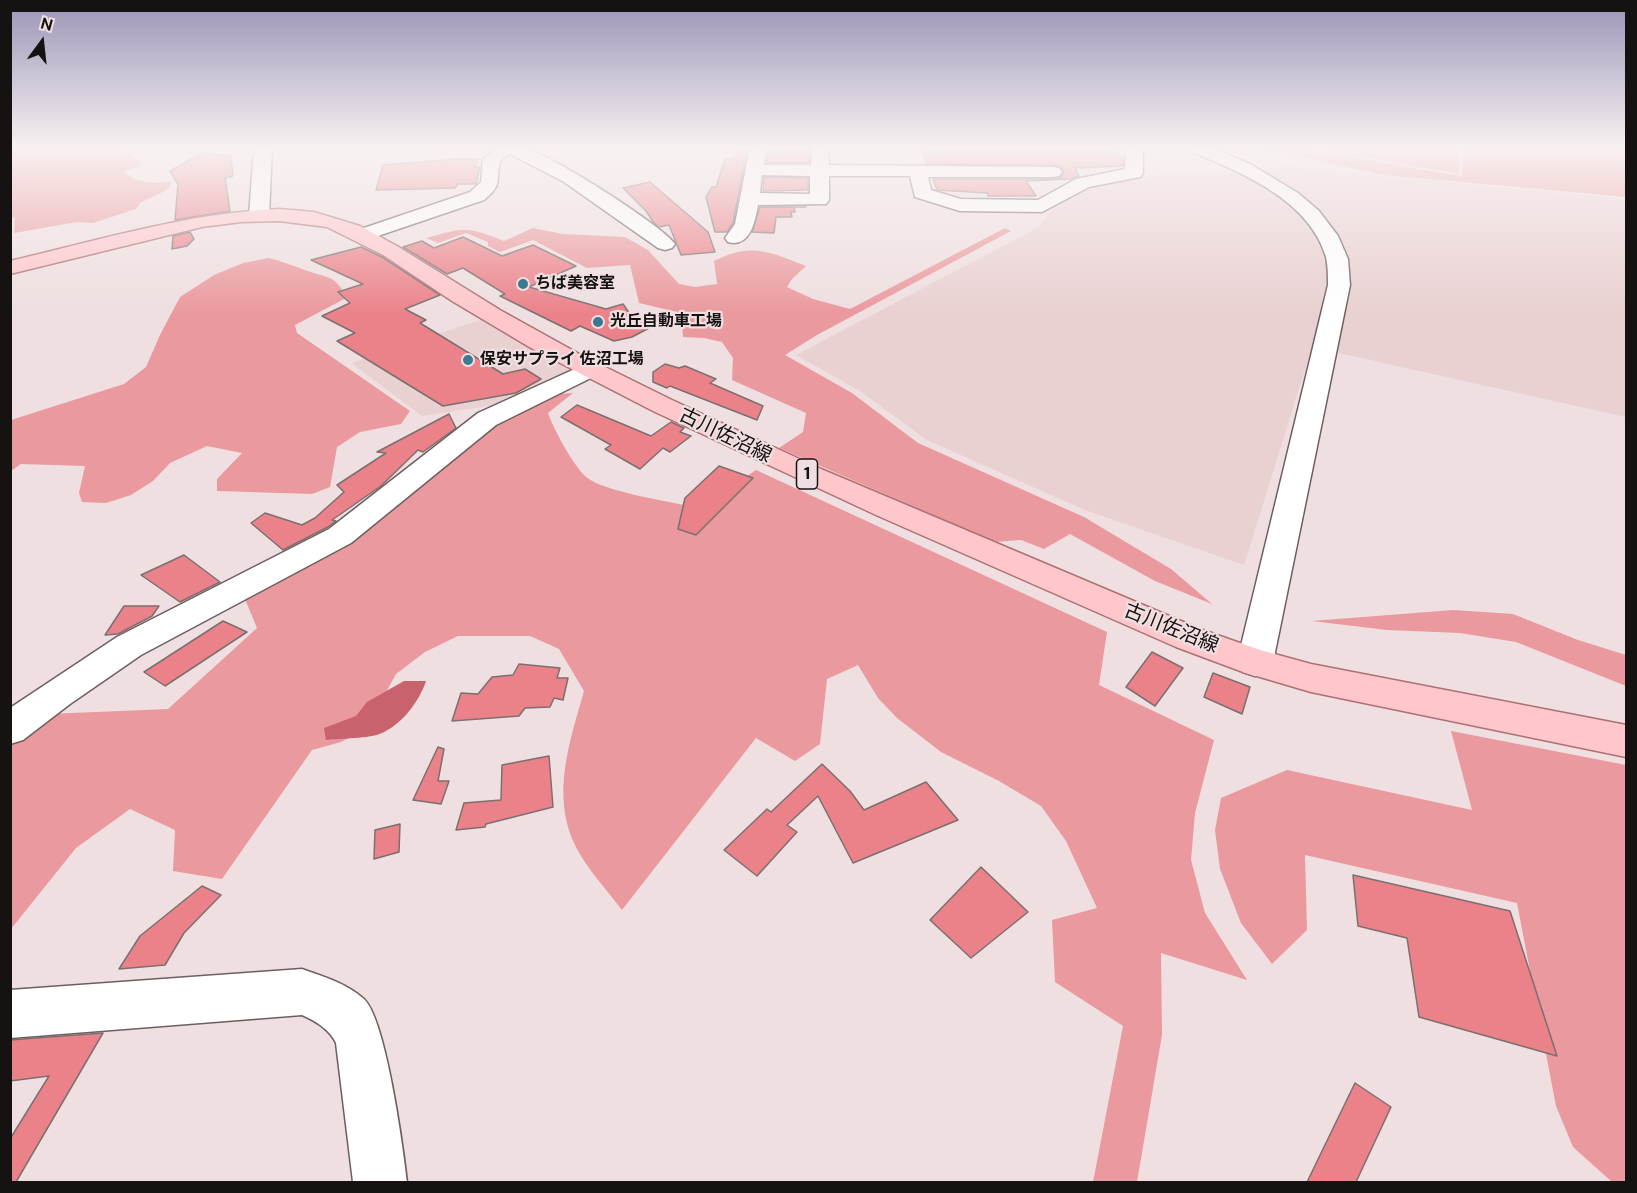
<!DOCTYPE html>
<meta charset="utf-8">
<style>
body{margin:0}
#map{position:relative;width:1637px;height:1193px;overflow:hidden;background:#efdfe0;font-family:"DM Sans",sans-serif}
canvas{display:block}
.frame{position:absolute;inset:0;border:12px solid #171212;pointer-events:none}
.north{position:absolute;left:12px;top:12px;width:60px;height:60px;-webkit-text-stroke:4px #efdfe0;paint-order:stroke;rotate:15deg;font-size:16px;font-weight:700;line-height:24px;text-align:center;color:#171212}
.north::after{content:'';display:block;margin:auto;width:21px;height:27px;background:#171212;clip-path:polygon(50% 0,100% 100%,50% 72%,0 100%)}
</style>
<div id="map">
<canvas width="1637" height="1193"></canvas>
<div class="frame"></div>
<div class="north">N</div>
</div>
<script>
const ctx = document.querySelector('canvas').getContext('2d');
ctx.lineJoin = 'round';
function fill(path, color) { ctx.fillStyle = color; ctx.fill(path, 'evenodd'); }
function stroke(path, color, width, dash) { ctx.strokeStyle = color; ctx.lineWidth = width; ctx.lineCap = dash ? 'butt' : 'round'; ctx.setLineDash(dash || []); ctx.stroke(path); }
function write(font, color, halo, rows, align = 'center') {
  ctx.font = font + ' "DM Sans","Noto Sans JP",sans-serif'; ctx.lineWidth = 4.5; ctx.setLineDash([]); ctx.textBaseline = 'middle'; ctx.strokeStyle = halo; ctx.fillStyle = color; for (const [text, x, y, turn = 0] of rows) {
    ctx.save(); ctx.translate(x, y); ctx.rotate((+turn || 0) * Math.PI / 180); ctx.textAlign = isNaN(turn) ? turn : align; if (halo) ctx.strokeText(text, 0, 0); ctx.fillText(text, 0, 0); ctx.restore();
  }
}
const built = new Path2D(`
 M1282 166 1626 199V417L1312 347 1244 565 1085 510 927 440 860 391 796 355 1039 227 1052 210 1072 195 1094 186 1125 179 1170 173 1260 172Z
 M480 320 571 371 502 404 422 416 351 363Z`);
const green = new Path2D(`
 M10 147H118L144 164 124 172C137 184 153 183 171 182L169 189 140 203 136 209 93 223 77 222 14 233 15 218 10 216Z
 M1207 147H1293L1462 176 1463 147H1626V197L1383 175 1282 153 1247 148 1212 149Z
 M1303 147H1459V174Z
 M533 228 563 234 625 237 648 250 679 284 695 287 717 284 714 261C751 242 770 252 806 266L792 279 787 287 813 299 850 309 1005 228 1011 231 817 335 785 355 852 393 918 443 1084 517 1171 569 1212 604 1155 581 1070 534 1044 549 1021 540 995 542 779 448 803 432 806 413 732 380 733 358 722 342 704 338 683 337 681 313 639 303 630 265 587 268 533 240 500 252 488 246V242L466 233 438 243 426 238C465 227 466 226 504 241Z
 M269 258C282 261 293 266 305 270 325 278 337 274 346 298L295 325 297 333 410 411 401 424 360 432 337 447 330 487 312 494 217 491V479L242 453 207 446 170 463 153 481 131 495 106 503 82 502 79 493 85 466 21 464 11 471V420L124 384 146 367 160 335 180 297 214 275 243 263Z
 M573 393 548 413C554 430 573 465 586 477 604 492 673 502 699 508L756 470 1107 632 1099 685 1214 740 1195 813 1191 860 1205 913 1247 980 1161 953 1162 1035 1137 1182H1093L1123 1026 1055 982 1052 920 1097 908 1066 841 1041 806 999 781 941 752 897 718 878 698 858 665 827 679 820 744 795 761 756 738 622 910C607 890 587 869 576 847 550 796 570 741 584 691L559 649 530 636H458L425 652 396 674 366 729 341 742 312 750 222 879 173 871 175 830 130 809 76 848 11 929V744L48 714 168 709 257 628 245 599 479 434 557 394Z
 M1453 610 1513 614 1578 640 1626 655V686L1516 642 1460 633 1387 630 1312 621Z
 M1451 731 1626 765V1181L1612 1182 1573 1147 1556 1106 1517 903 1305 855 1307 930 1272 964 1241 923 1220 869 1215 830 1221 798 1287 770 1472 810Z`);
const water = new Path2D(`
 M404 681H426C419 702 402 724 382 733 369 739 341 738 326 740L324 728 356 716 367 702Z`);
const building = new Path2D(`
 M810 147 809 163H767L768 150H772V148Z
 M921 147H1113L1123 159V166L1075 168 1079 176 1071 179 1026 181 1036 196H988L987 193 937 190 933 179H1053L1061 177 1064 172 1061 167 1053 165 927 164Z
 M738 150H747L733 223 727 232H715L706 197 712 187H716L725 159 735 158Z
 M203 153 231 156 233 176 225 178 230 211 175 220 178 184 170 171Z
 M456 159H478L475 167H480L476 184H458L455 188 376 190 383 165Z
 M764 177 808 178V190L763 191Z
 M650 182 708 232 715 252 681 255 669 225 659 227 653 222 646 211 623 188Z
 M760 207H806H794L795 212H791L792 217H776L774 233 752 232Z
 M190 232 194 239 187 246 172 249 173 236Z
 M463 237 502 256 533 245 576 266 529 287 606 309 623 304 630 314 636 312 651 327 632 337 614 341 580 326 571 331 500 296 505 294 463 268 447 274 403 247 422 241 434 248Z
 M361 247 382 257 440 295 405 309 426 320 420 323 503 374 525 369 541 379 516 393 443 406 337 341 355 333 322 316 350 303 338 292 363 284 311 260Z
 M665 364 679 368 685 366 716 379 710 383 763 406 757 420 670 386 667 388 653 382V372Z
 M577 405 651 436 671 422 684 428 680 432 691 436 670 452 663 448 640 469 605 449 611 445 561 417Z
 M449 414 456 428 423 452 418 450 381 486 332 520 336 521 328 527 283 550 251 523 265 513 302 525 315 518 344 492 337 485 386 453 377 452Z
 M719 466 753 478 696 535 678 529 685 498Z
 M184 555 220 582 180 602 141 575Z
 M124 606H159L152 616 118 634 105 635Z
 M223 621 247 632 165 686 144 672Z
 M1152 652 1183 668 1155 706 1126 687Z
 M519 664 560 668 557 678H568L563 700 554 698 550 707 525 708 519 716 452 721 461 693 478 694 492 677 513 675Z
 M1213 673 1250 687 1242 714 1204 697Z
 M438 747 444 749 438 781H449L441 804 413 800Z
 M549 756 553 807 486 824 485 827 456 830 464 803 501 800 502 765Z
 M822 764 850 791 864 810 926 782 958 820 853 863 818 796 787 825 797 832 757 876 724 850 767 809 771 812Z
 M400 824 399 852 374 859 375 830Z
 M981 867 1028 912 971 958 930 920Z
 M1353 875 1510 911 1557 1056 1419 1017 1407 938 1358 926Z
 M202 886 221 895 184 933 165 965 119 969 140 936Z
 M103 1033 16 1182H10V1139L49 1076 10 1081V1040Z
 M1355 1083 1391 1107 1356 1182H1307Z`);
const minor = new Path2D(`
 M254 147H272L269 216 266 220H252L249 216Z
 M498 147C505 147 514 146 521 147 544 150 663 226 675 244L672 248 665 250 658 248 564 182 510 154 500 161C495 182 504 183 484 200L369 239H355L352 235 355 231 470 192 481 182 483 159Z
 M750 147H766L764 165H811L812 147H828L829 165 1053 167 1059 168 1062 172 1059 176 1053 177H928L931 190 961 199 1038 200 1076 179 1125 169 1126 147H1143V173L1140 177 1089 187 1042 212 960 211 915 197 910 176H829V200L826 204 758 205C755 222 750 248 728 242L725 238 735 224ZM762 175 810 176V194L760 193Z
 M1187 147H1210L1250 164 1298 193 1319 211 1338 236 1348 259 1350 285 1273 662 1267 672 1255 676 1243 672 1237 662 1328 285C1328 276 1328 266 1326 257 1309 199 1240 172 1190 151Z
 M590 362 599 364 602 369 599 374 496 425 351 543 141 655 70 704 23 740 10 744V708L117 637 329 529 478 413Z
 M302 969C324 977 346 983 364 999 386 1020 403 1148 407 1182H353L336 1043C330 1030 316 1021 302 1015L10 1038V990Z`);
const major = new Path2D(`
 M279 209 314 212 360 226 397 246 500 310 581 355 672 400 821 469 1200 629 1260 650 1311 664 1626 725V757L1311 692 1243 672 1176 647 876 515 653 411 531 348 452 301 383 255 327 227 279 221 241 222 202 227 10 274V261C100 240 187 213 279 209Z`);
const markers = [
 [523,284,6,"#3c788f"],
 [598,322,6,"#3c788f"],
 [468,360,6,"#3c788f"]
];
const farPoinames = [
 ["ちば美容室",535,284],
 ["光丘自動車工場",610,322],
 ["保安サプライ 佐沼工場",480,360]
];
const shields = [
 [807,474,21]
];
const shieldNames = [
 ["1",807,474]
];
const streetNames = [
 ["古川佐沼線",725,436,26],
 ["古川佐沼線",1171,629,22]
];
fill(built, '#e9d0d1');
fill(green, '#ea999e');
fill(water, '#c8636d');
fill(building, '#eb828a');
stroke(building, '#7c6f6f', 1.5);
stroke(minor, '#6d5f60', 3);
stroke(major, '#ad7074', 3);
fill(minor, '#fff');
fill(major, '#fec7cb');
const sky = ctx.createLinearGradient(0, 0, 0, 314);
sky.addColorStop(0, '#9b94b7');
sky.addColorStop(0.47, '#f8f1f1');
sky.addColorStop(1, '#f8f1f100');
ctx.fillStyle = sky;
ctx.fillRect(0, 0, 1637, 314);
for (const [x, y, r, color] of markers) { const dot = new Path2D(); dot.arc(x, y, r, 0, 2 * Math.PI); ctx.fillStyle = color; ctx.fill(dot); stroke(dot, '#efdfe0', 2); }
write('bold 16px', '#171212', '#efdfe0', farPoinames, 'left');
for (const [x, y, w] of shields) { const box = new Path2D(); box.roundRect(x - w / 2, y - 15, w, 30, 4.5); ctx.fillStyle = '#efdfe0'; ctx.fill(box); stroke(box, '#171212', 1.5); }
write('bold 18px', '#171212', null, shieldNames);
write('20px', '#171212', '#efdfe0', streetNames);
</script>
